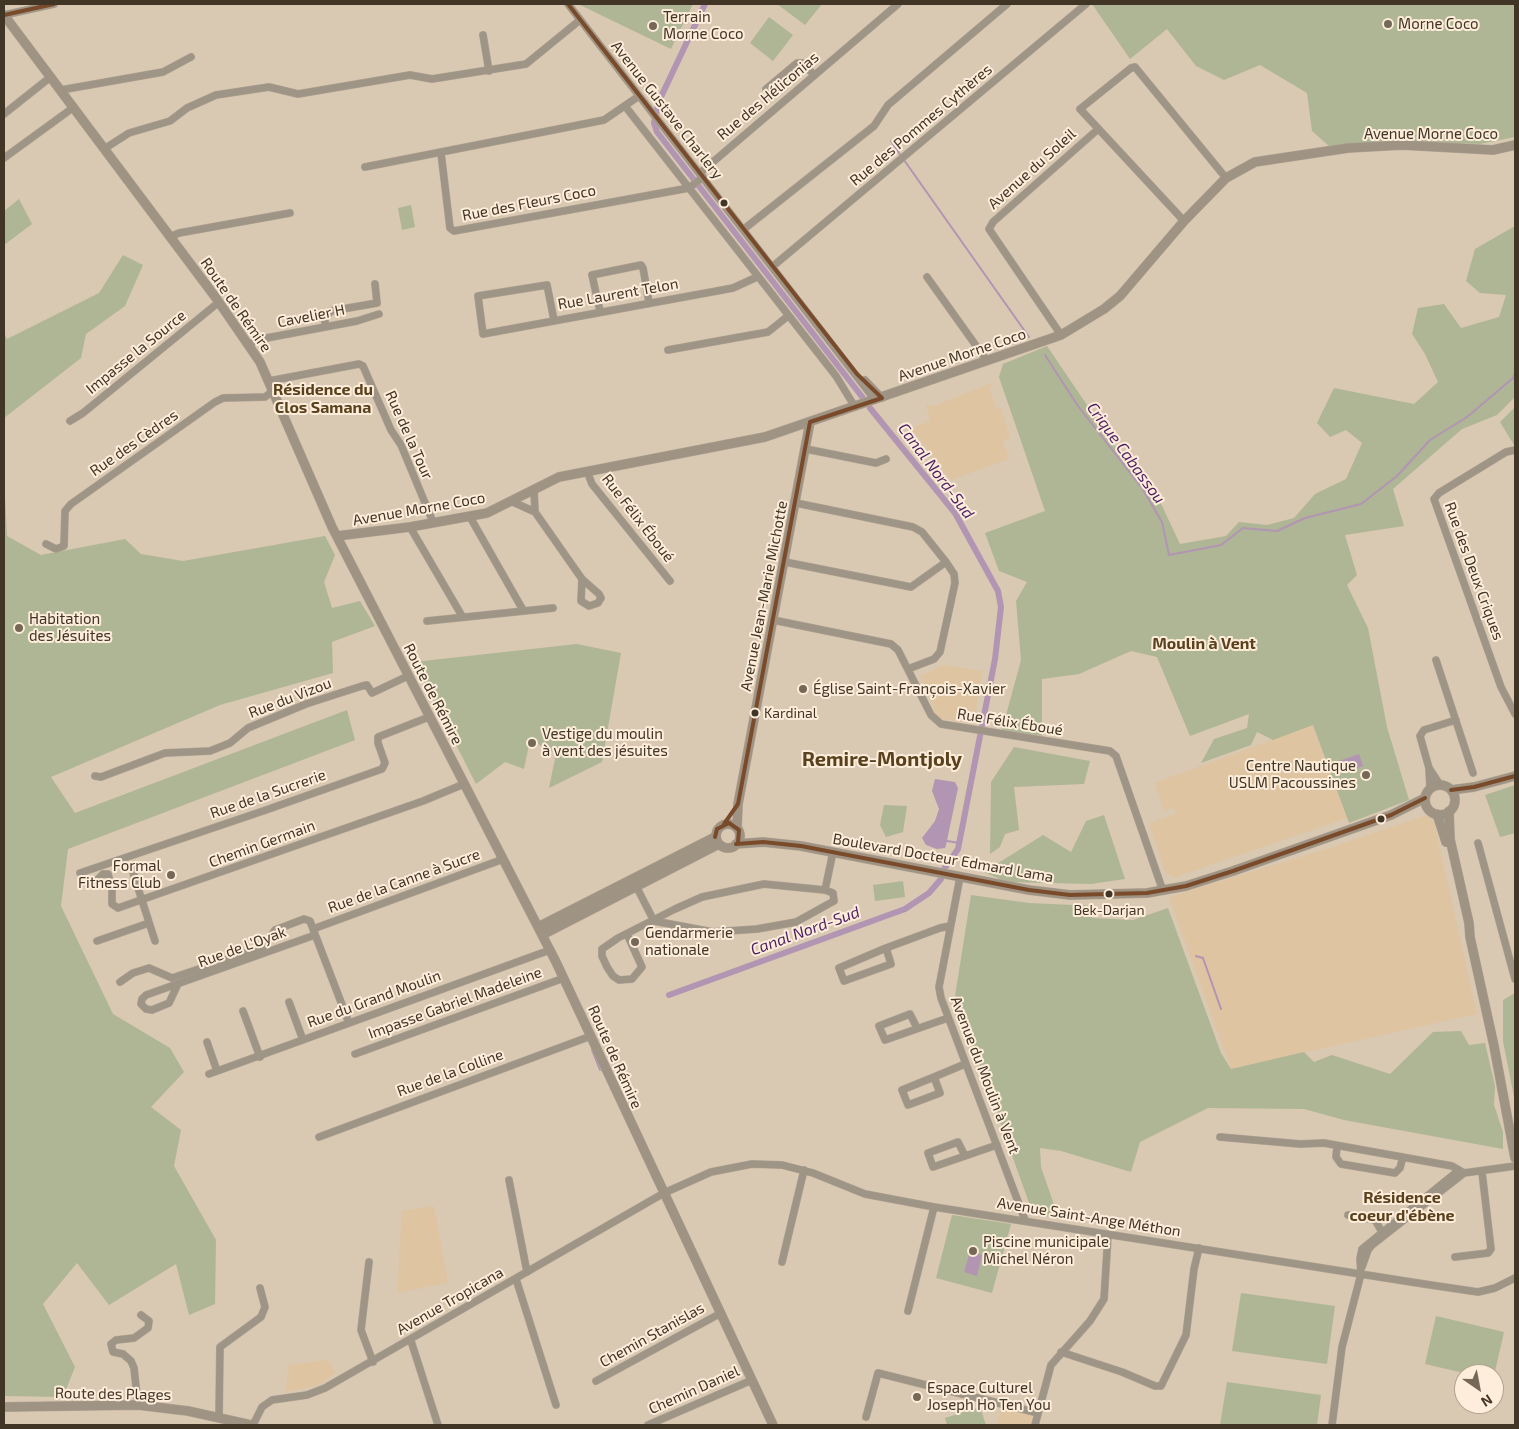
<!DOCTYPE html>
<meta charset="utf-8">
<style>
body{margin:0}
#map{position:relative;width:1519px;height:1429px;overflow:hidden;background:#d9c8b2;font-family:"Exo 2",sans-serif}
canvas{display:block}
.frame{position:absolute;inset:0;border:5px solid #413525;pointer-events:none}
.north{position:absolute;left:1454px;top:1364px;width:50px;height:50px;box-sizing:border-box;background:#fdedda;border:1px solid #b2a392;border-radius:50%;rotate:147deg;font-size:14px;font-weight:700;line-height:20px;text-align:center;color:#413525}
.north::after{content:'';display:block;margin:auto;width:18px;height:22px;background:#766856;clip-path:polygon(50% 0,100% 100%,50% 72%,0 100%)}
</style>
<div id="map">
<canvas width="1519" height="1429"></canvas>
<div class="frame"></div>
<div class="north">N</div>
</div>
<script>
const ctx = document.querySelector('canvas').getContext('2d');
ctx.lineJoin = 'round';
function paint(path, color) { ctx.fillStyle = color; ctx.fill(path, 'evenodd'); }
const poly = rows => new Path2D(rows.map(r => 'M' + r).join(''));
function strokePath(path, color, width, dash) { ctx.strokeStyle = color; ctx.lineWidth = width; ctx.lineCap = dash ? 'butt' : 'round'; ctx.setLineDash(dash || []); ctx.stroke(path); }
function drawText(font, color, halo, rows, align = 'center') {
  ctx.font = font + ' "Exo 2",sans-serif'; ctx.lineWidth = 4; ctx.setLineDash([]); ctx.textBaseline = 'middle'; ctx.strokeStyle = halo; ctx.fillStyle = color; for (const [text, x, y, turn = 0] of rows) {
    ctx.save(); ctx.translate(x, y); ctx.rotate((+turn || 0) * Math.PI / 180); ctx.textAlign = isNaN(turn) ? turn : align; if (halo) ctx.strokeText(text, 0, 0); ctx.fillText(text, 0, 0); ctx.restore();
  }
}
paint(poly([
 [992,383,993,386,989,388,997,409,1001,408,1010,437,1003,440,1009,459,951,480,911,428,930,421,926,404,934,406],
 [943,665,982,671,974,724,938,718,920,676],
 [1313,725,1347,818,1173,878,1165,872,1149,823,1176,814,1173,808,1164,811,1154,783],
 [1426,815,1434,822,1477,1014,1231,1069,1169,897,1329,848],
 [434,1206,448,1283,397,1293,402,1211],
 [327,1360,336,1372,317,1386,285,1392,289,1365],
 [1001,1408,1034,1416,1032,1425,997,1425]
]), '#dfc4a2');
paint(poly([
 [578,4,693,4,671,49],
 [777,4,822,4,805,25],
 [1092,4,1515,4,1515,137,1480,144,1385,141,1329,146,1312,131,1307,93,1260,65,1224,80,1196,66,1167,29,1130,59],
 [769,17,793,35,773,61,750,43],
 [19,199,32,224,4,245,4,211],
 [411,205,415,227,402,230,398,208],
 [1515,226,1515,397,1497,415,1462,429,1393,489,1404,526,1345,535,1357,575,1347,585,1368,628,1387,727,1409,800,1349,823,1313,725,1273,740,1257,732,1251,745,1201,763,1214,739,1247,728,1249,714,1190,736,1157,657,1131,651,1079,674,1042,679,1042,736,1002,730,1021,660,1016,601,1027,582,999,571,985,533,1045,511,999,377,1003,364,1047,346,1129,467,1147,474,1180,544,1226,536,1239,522,1267,525,1294,518,1315,494,1346,479,1362,443,1346,430,1330,437,1317,423,1334,388,1414,404,1438,382,1425,354,1412,334,1418,308,1444,304,1461,328,1499,317,1506,295,1480,293,1466,281,1475,249],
 [123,255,143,265,125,306,86,334,81,358,4,418,4,332,7,339,99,293],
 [1515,407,1515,444,1514,445,1500,422],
 [4,477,7,536,41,555,125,539,141,554,183,561,325,536,335,555,324,582,332,608,360,601,375,626,332,642,333,673,220,705,51,777,75,813,347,710,355,740,68,849,61,906,113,1014,170,1048,184,1072,151,1107,181,1130,174,1166,216,1240,215,1304,189,1315,176,1264,109,1305,77,1263,43,1304,75,1367,63,1397,4,1396],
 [577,644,621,653,602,762,549,788,556,754,530,740,524,769,505,762,476,784,414,662],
 [1014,747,1090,761,1084,784,1014,787,1019,830,1005,834,1000,847,990,854,991,782],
 [1515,785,1515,833,1500,837,1485,795],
 [884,805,907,806,903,832,886,837,880,825],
 [1104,815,1125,879,1091,884,1006,882,984,872,1043,835,1071,852,1086,821],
 [903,881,905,897,875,901,873,885],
 [971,895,1029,903,1095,906,1092,918,1133,920,1168,908,1221,1053,1231,1069,1304,1052,1314,1062,1332,1055,1390,1074,1433,1032,1461,1031,1469,1045,1485,1043,1495,1086,1494,1105,1503,1132,1503,1149,1344,1120,1304,1109,1208,1108,1140,1142,1131,1172,1061,1151,1040,1148,1041,1167,1059,1219,1033,1214,955,996],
 [1515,993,1515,1102,1503,1041,1503,1000],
 [952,1215,1011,1224,992,1293,936,1278],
 [1241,1293,1335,1306,1327,1364,1232,1351],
 [1436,1316,1504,1332,1494,1376,1494,1374,1468,1374,1425,1364],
 [1227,1382,1321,1395,1317,1425,1220,1425],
 [980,1407,986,1425,947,1425,945,1418]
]), '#afb695');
paint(poly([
 [1359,754,1363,766,1343,773,1339,761],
 [935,779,955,782,958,788,946,845,945,848,937,849,926,845,922,838,935,821,939,809,932,791],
 [970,1252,982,1255,977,1276,964,1272]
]), '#b294b3');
strokePath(poly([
 [891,141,901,156],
 [904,160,1029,337],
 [1045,355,1078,406,1142,488,1162,522,1169,555,1221,545,1243,528,1277,531,1305,518,1361,504,1397,476,1430,440,1467,417,1513,378,1515,373],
 [947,841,959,843],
 [1196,956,1203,958,1221,1009],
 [592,1050,600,1070]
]), '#b294b3', 2);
strokePath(poly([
 [705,4,659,101,654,123,657,132,863,398],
 [870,408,955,513,998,591,1001,607,995,659,958,849,944,869],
 [669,995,905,909,929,893,941,879]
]), '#b294b3', 6);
const street = poly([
 [568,4,875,400],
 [4,15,54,4],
 [483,35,489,71],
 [61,90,163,72,191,57],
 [771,97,766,89,797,63,803,63,814,75],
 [625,106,836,376,855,407],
 [4,114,48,79,49,75],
 [104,149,129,133,170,121,187,108,216,95,269,87,298,94,410,75,432,79,526,64,580,20],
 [441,153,450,228,454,231,689,188,703,177],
 [4,158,74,107],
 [365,167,604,120,639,96],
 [700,173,898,4],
 [1184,221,1080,109,1131,68,1135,67,1226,178],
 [744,229,874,126,888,105,1007,4],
 [170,237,179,233,290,213],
 [772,267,1086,4],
 [927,277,987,361],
 [600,311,592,275,641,265,643,268,649,302],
 [554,320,547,285,478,296,483,334,733,288,757,277],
 [325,326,325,318,331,311,377,303,375,284],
 [1061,335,989,229,993,222,1097,130],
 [249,345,256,340,357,321,379,314],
 [668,350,768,332,788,316],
 [865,380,882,398],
 [269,381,359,364,363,366,391,430,401,445,433,522],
 [70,421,83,413,219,302],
 [806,449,876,463,886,459],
 [1515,450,1506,452,1439,493,1434,499,1501,687,1515,714],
 [587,471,592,484,670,581],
 [534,489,535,512],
 [513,502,535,512,582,579,599,594,601,598,598,603,589,606,581,601,582,579],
 [796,503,913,527,922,532,946,562,954,574,955,583,940,652,934,659,908,669],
 [470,517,523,610],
 [410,527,462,616],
 [46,544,56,549,64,546,65,511,71,504,215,402,223,398,265,397,273,391],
 [785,562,911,587,946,562],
 [773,620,891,644,898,650,931,715,941,724,1110,751,1116,756,1163,891],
 [427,621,553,608],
 [1436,660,1473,773],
 [1429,769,1430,788],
 [95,776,101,777,165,753,210,751,230,743,248,728,306,704,362,686,367,685,372,693,408,676],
 [1440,785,1429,768,1420,736,1424,730,1456,720],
 [1478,843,1515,979],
 [131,866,155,941],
 [80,873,266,810,382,769,385,763,378,743,378,737,429,717],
 [960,877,939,987,941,998,1025,1220],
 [96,881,103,874,108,874,112,889,112,904,118,908,423,801,464,784],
 [635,884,654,921],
 [825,890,833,852],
 [313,929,498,861,502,856],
 [627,934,642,967,632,979,619,980,613,976,607,967,602,956,602,949,618,938,675,909,702,897,764,884,825,890,833,893,834,901,796,922,757,929,713,932,654,921],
 [97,941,149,923],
 [886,948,891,964,844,981,839,968,886,948,940,928,950,926],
 [120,982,133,973,149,968,172,978,264,947,275,930,304,919,310,921,313,929,349,1023],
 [177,986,169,1003,152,1010,146,1009,141,1004,142,999,146,995,315,935],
 [289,1002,303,1040],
 [243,1011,260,1057],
 [917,1028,910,1014,879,1026,885,1040,948,1018],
 [207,1042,217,1071],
 [355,1054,564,978],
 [209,1074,550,950],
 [934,1077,940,1093,908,1105,902,1090,934,1077,965,1064],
 [319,1137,591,1036],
 [1220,1137,1300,1144,1324,1143,1452,1166,1464,1173,1515,1166],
 [1337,1146,1336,1157,1341,1164,1395,1173,1400,1168,1403,1157],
 [965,1156,958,1142,928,1153,933,1167,997,1145],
 [509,1180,527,1272],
 [1348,1215,1375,1220,1382,1232],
 [1455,1257,1488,1253,1491,1249,1482,1172],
 [369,1262,361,1330,373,1362],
 [782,1262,804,1170],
 [1362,1267,1368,1250,1372,1245,1464,1173],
 [516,1279,556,1405],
 [908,1311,934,1207],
 [411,1341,438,1425],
 [1061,1352,1122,1372,1155,1386,1161,1386,1186,1335,1194,1269,1199,1248],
 [596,1381,721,1313],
 [138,1405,134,1368,131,1361,123,1354,113,1352,111,1344,116,1340,134,1338,148,1328,149,1321,141,1315],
 [219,1417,220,1347,261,1317,265,1307,260,1288],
 [866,1417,878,1373,1038,1413],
 [253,1425,262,1407,272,1400,307,1395,325,1388,664,1193,711,1172,752,1164,782,1165,813,1173,865,1194,934,1207,1424,1284,1478,1292,1495,1288,1515,1278],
 [648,1425,752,1380],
 [1035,1425,1051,1365,1090,1321,1104,1299,1108,1235],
 [1332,1425,1342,1347,1361,1274,1360,1259,1362,1249,1459,1170]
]);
const secondary = poly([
 [4,15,216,298,260,362,332,527,556,962,773,1425],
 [337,536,410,527,487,513,559,477,765,437,1061,335,1104,309,1120,296,1184,221,1226,178,1255,162,1348,148,1402,145,1493,150,1515,145],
 '1425 800a15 15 0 1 1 30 0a15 15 0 1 1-30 0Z',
 [1451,790,1474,787,1515,776],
 [1449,811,1450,839,1469,923,1470,937,1494,1046,1515,1158],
 [1437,814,1446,842],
 '716 836a12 12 0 1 1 24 0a12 12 0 1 1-24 0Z',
 [737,827,738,804,810,422],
 [736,844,763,842,801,846,1029,890,1070,895,1147,893,1186,886,1233,871,1391,815,1425,798],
 [538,927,715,837],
 [542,935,719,844],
 [4,1407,138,1405,188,1411,251,1425]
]);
strokePath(street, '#b4a796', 8);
strokePath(secondary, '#b4a796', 10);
strokePath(street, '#9f9587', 7);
strokePath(secondary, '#9f9383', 9);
strokePath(poly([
 [568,4,857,374,882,398,810,422],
 [4,15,54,4],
 [1451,790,1474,787,1515,776],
 [724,824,738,804,810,422],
 [715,837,717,829,729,823,739,830,738,842],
 [736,844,763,842,801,846,1029,890,1070,895,1147,893,1186,886,1233,871,1391,815,1425,798]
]), '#7a4b2a', 4);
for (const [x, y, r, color] of [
 [1388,24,5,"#766856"],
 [653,26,5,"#766856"],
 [724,203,4.5,"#413525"],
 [19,628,5,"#766856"],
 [803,689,5,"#766856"],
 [755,713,4.5,"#413525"],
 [532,743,5,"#766856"],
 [1366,775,5,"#766856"],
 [1381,819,4.5,"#413525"],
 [171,875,5,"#766856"],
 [1109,894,4.5,"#413525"],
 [635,942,5,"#766856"],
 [973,1251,5,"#766856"],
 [917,1397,5,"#766856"]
]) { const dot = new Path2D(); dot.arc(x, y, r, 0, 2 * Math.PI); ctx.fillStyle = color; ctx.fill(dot); strokePath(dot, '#fdedda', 2); }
drawText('14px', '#413525', '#fdedda', [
 ["Kardinal",764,713],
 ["Bek-Darjan",1109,910,"center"]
], 'left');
drawText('15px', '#413525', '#fdedda', [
 ["Terrain",663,17],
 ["Morne Coco",663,34],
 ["Morne Coco",1398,24],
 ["Habitation",29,619],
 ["des Jésuites",29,636],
 ["Église Saint-François-Xavier",813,689],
 ["Vestige du moulin",542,734],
 ["à vent des jésuites",542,751],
 ["Centre Nautique",1356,766,"right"],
 ["USLM Pacoussines",1356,783,"right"],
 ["Formal",161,866,"right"],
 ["Fitness Club",161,883,"right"],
 ["Gendarmerie",645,933],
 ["nationale",645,950],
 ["Piscine municipale",983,1242],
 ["Michel Néron",983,1259],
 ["Espace Culturel",927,1388],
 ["Joseph Ho Ten You",927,1405]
], 'left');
drawText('15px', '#413525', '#fdedda', [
 ["Rue des Héliconias",768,96,-40],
 ["Avenue Gustave Charlery",667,110,52],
 ["Rue des Pommes Cythères",921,125,-40],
 ["Avenue Morne Coco",1431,134],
 ["Avenue du Soleil",1032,169,-42],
 ["Rue des Fleurs Coco",529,203,-11],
 ["Rue Laurent Telon",618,294,-10],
 ["Route de Rémire",236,305,55],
 ["Cavelier H",311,316,-11],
 ["Impasse la Source",136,352,-39],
 ["Avenue Morne Coco",962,355,-19],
 ["Rue de la Tour",409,435,66],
 ["Rue des Cèdres",134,443,-35],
 ["Avenue Morne Coco",419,509,-10],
 ["Rue Félix Éboué",638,518,52],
 ["Rue des Deux Criques",1474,571,70],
 ["Avenue Jean-Marie Michotte",764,596,-79],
 ["Route de Rémire",433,694,63],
 ["Rue du Vizou",290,698,-21],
 ["Rue Félix Éboué",1010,722,9],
 ["Rue de la Sucrerie",268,794,-19],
 ["Chemin Germain",262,844,-20],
 ["Boulevard Docteur Edmard Lama",943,858,10],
 ["Rue de la Canne à Sucre",404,881,-20],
 ["Rue de L'Oyak",242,947,-20],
 ["Rue du Grand Moulin",374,999,-20],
 ["Impasse Gabriel Madeleine",455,1003,-20],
 ["Route de Rémire",615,1057,66],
 ["Rue de la Colline",450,1073,-20],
 ["Avenue du Moulin à Vent",985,1075,69],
 ["Avenue Saint-Ange Méthon",1089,1217,9],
 ["Avenue Tropicana",450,1301,-30],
 ["Chemin Stanislas",652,1335,-29],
 ["Chemin Daniel",694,1390,-24],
 ["Route des Plages",113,1394,1]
]);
drawText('bold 16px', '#5a411e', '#fdedda', [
 ["Résidence du",323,390],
 ["Clos Samana",323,408],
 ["Moulin à Vent",1204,644],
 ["Résidence",1402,1198],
 ["coeur d'ébène",1402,1216]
]);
drawText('italic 16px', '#4d1f62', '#fdedda', [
 ["Crique Cabassou",1126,453,54],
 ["Canal Nord-Sud",936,471,53],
 ["Canal Nord-Sud",805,931,-20]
]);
drawText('bold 20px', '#5a411e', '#fdedda', [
 ["Remire-Montjoly",882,759]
]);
</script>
